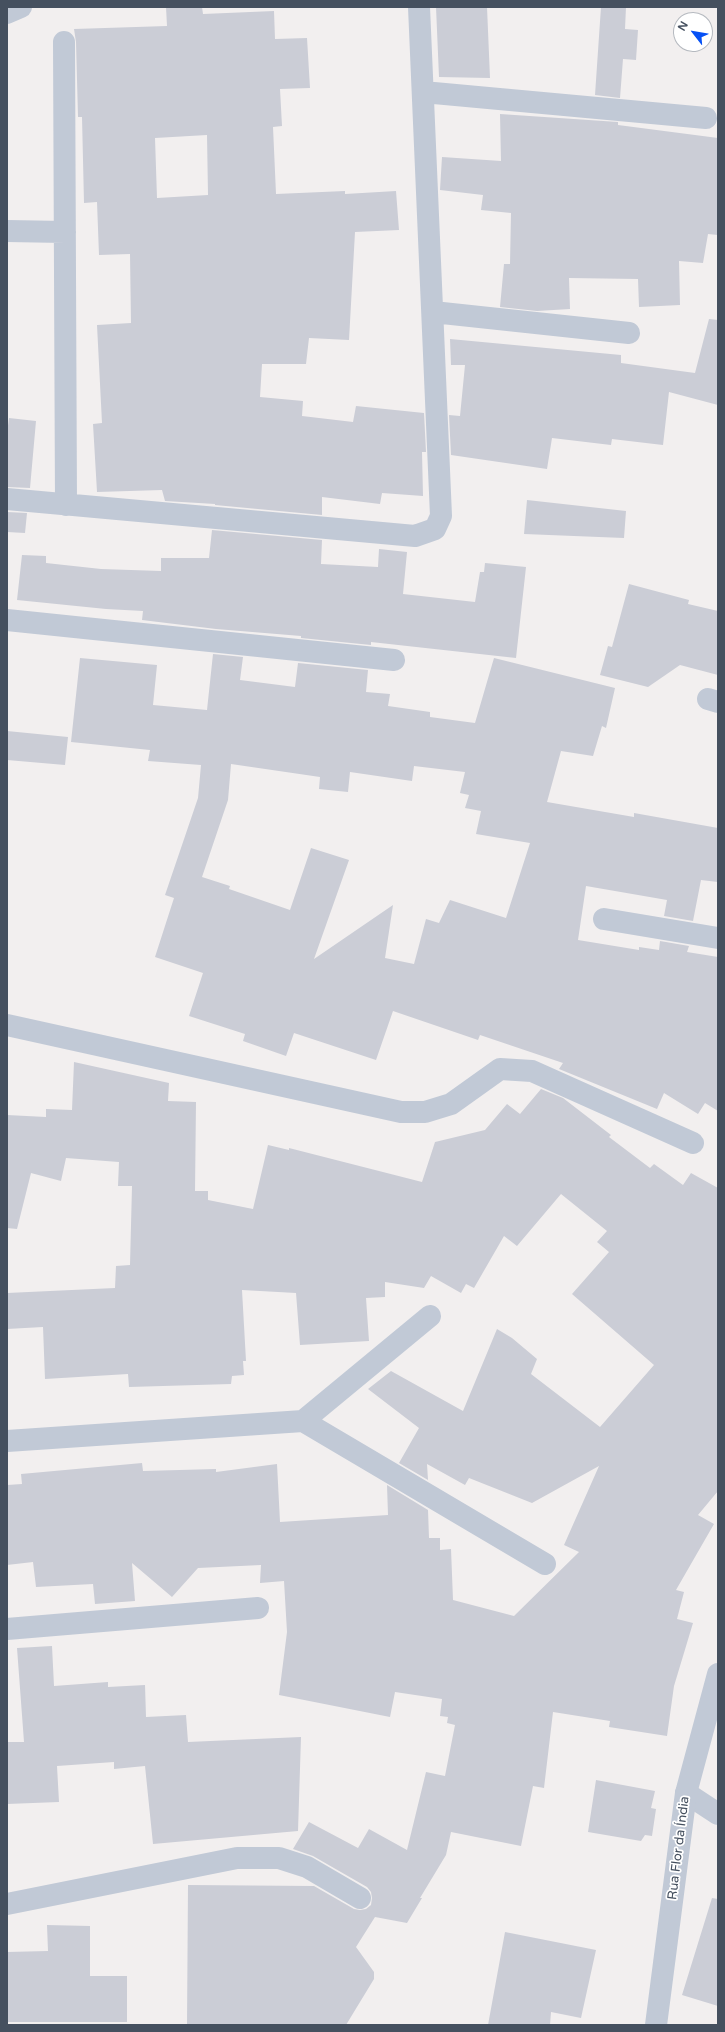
<!DOCTYPE html>
<meta charset="utf-8">
<style>
body{margin:0}
#map{position:relative;width:725px;height:2032px;overflow:hidden;background:#f2efef;font-family:"Varela Round",sans-serif}
canvas{display:block}
.frame{position:absolute;inset:0;border:8px solid #45505f;pointer-events:none}
.north{position:absolute;left:673px;top:12px;width:40px;height:40px;box-sizing:border-box;background:#fff;border:1px solid #b5b9bf;border-radius:50%;rotate:301deg;font-size:11px;font-weight:700;line-height:16px;text-align:center;color:#45505f}
.north::after{content:'';display:block;margin:auto;width:14px;height:18px;background:#0651f5;clip-path:polygon(50% 0,100% 100%,50% 72%,0 100%)}
</style>
<div id="map">
<canvas width="725" height="2032"></canvas>
<div class="frame"></div>
<div class="north">N</div>
</div>
<script>
const ctx = document.querySelector('canvas').getContext('2d');
ctx.lineJoin = 'round';
function paint(path, color) { ctx.fillStyle = color; ctx.fill(path, 'evenodd'); }
const poly = rows => new Path2D(rows.map(r => 'M' + r).join(''));
function strokePath(path, color, width, dash) { ctx.strokeStyle = color; ctx.lineWidth = width; ctx.lineCap = dash ? 'butt' : 'round'; ctx.setLineDash(dash || []); ctx.stroke(path); }
function drawText(font, color, halo, rows, align = 'center') {
  ctx.font = font + ' "Varela Round",sans-serif'; ctx.lineWidth = 3.5; ctx.setLineDash([]); ctx.textBaseline = 'middle'; ctx.strokeStyle = halo; ctx.fillStyle = color; for (const [text, x, y, turn = 0] of rows) {
    ctx.save(); ctx.translate(x, y); ctx.rotate((+turn || 0) * Math.PI / 180); ctx.textAlign = isNaN(turn) ? turn : align; if (halo) ctx.strokeText(text, 0, 0); ctx.fillText(text, 0, 0); ctx.restore();
  }
}
paint(poly([
 [166,7,202,7,203,14,274,11,275,39,307,38,310,88,280,89,282,126,273,127,276,194,345,191,345,194,396,191,399,230,355,232,349,340,309,338,306,364,262,364,260,397,303,401,302,416,353,422,356,406,424,413,426,452,422,452,423,496,382,493,380,504,322,497,322,515,215,505,215,504,165,501,162,490,97,492,93,424,102,423,97,325,131,323,130,254,99,255,97,202,84,203,82,117,78,117,76,42,74,29,167,26],
 [207,135,208,195,157,198,155,138],
 [436,7,487,7,490,78,439,77],
 [601,7,626,7,625,29,638,30,636,60,623,59,620,98,595,95],
 [500,114,618,122,618,125,718,138,718,235,708,234,703,263,679,261,680,305,639,307,638,279,569,278,570,309,537,311,500,307,504,264,510,264,511,213,481,210,483,195,440,190,442,157,501,161],
 [709,319,718,320,718,405,669,392,663,445,612,439,611,445,552,438,547,469,451,455,449,415,460,416,465,365,451,365,450,339,621,355,621,363,695,373],
 [9,418,36,421,30,488,7,487,7,433],
 [527,500,626,511,624,538,524,534],
 [7,512,27,513,25,533,7,532],
 [212,530,322,540,321,564,378,567,379,549,407,552,403,594,475,602,480,572,484,572,485,563,526,567,516,658,371,642,371,645,301,638,301,636,216,629,142,620,143,611,106,609,17,600,22,555,46,556,46,563,101,569,161,571,161,558,209,558],
 [629,584,689,600,688,604,718,611,718,675,680,665,648,687,600,675,608,646,612,647],
 [213,654,243,657,240,680,295,687,298,663,368,670,366,692,390,694,388,706,430,712,430,717,475,723,494,658,615,688,606,728,602,726,593,756,561,751,547,802,634,817,634,813,718,828,718,882,701,880,693,921,664,916,667,900,586,886,578,940,639,950,639,947,659,950,660,941,689,946,687,952,718,957,718,1111,705,1103,698,1114,664,1093,657,1109,559,1069,563,1063,480,1035,478,1040,393,1011,376,1060,294,1033,286,1056,243,1041,245,1034,189,1016,203,973,155,957,174,898,165,895,198,798,201,765,148,761,150,750,71,742,80,658,157,665,153,705,207,710],
 [231,764,320,777,319,789,348,792,350,772,412,781,414,766,465,772,460,793,469,795,465,808,481,811,476,834,530,843,506,918,450,900,439,923,426,919,414,964,385,958,393,905,314,959,349,860,311,848,290,910,229,889,230,886,202,877,228,800],
 [7,731,68,737,65,765,7,760],
 [74,1062,169,1083,168,1101,196,1102,195,1191,208,1191,208,1200,253,1209,268,1145,289,1150,289,1148,422,1182,435,1142,485,1130,507,1104,520,1114,541,1089,563,1098,611,1135,609,1137,650,1168,654,1164,683,1185,691,1173,718,1188,718,1491,698,1515,714,1524,676,1590,684,1592,677,1619,693,1623,674,1686,667,1736,609,1727,610,1721,553,1712,544,1788,533,1786,521,1846,451,1832,446,1855,420,1898,422,1898,407,1923,375,1917,356,1947,374,1972,374,1979,346,2025,187,2025,188,1885,314,1886,354,1909,360,1910,366,1909,371,1905,372,1898,371,1892,367,1887,313,1856,293,1849,309,1822,358,1848,369,1829,407,1850,426,1772,445,1776,455,1725,447,1723,448,1717,440,1716,442,1699,395,1692,390,1717,279,1695,287,1632,284,1581,260,1583,261,1565,198,1568,172,1597,132,1563,135,1601,95,1604,93,1584,36,1587,33,1562,7,1565,7,1485,22,1484,21,1474,142,1463,143,1471,216,1469,216,1472,277,1464,280,1522,388,1515,387,1485,428,1510,429,1538,440,1538,440,1550,451,1549,453,1600,514,1616,579,1552,564,1545,599,1466,532,1503,469,1478,465,1485,427,1464,428,1480,399,1463,419,1428,368,1389,391,1371,463,1411,497,1329,512,1338,537,1359,531,1374,600,1427,654,1365,572,1294,609,1252,597,1242,607,1231,561,1194,517,1246,504,1236,474,1288,466,1284,461,1293,431,1276,424,1288,385,1282,385,1297,366,1298,369,1341,300,1345,296,1293,242,1290,246,1361,243,1361,244,1375,232,1376,231,1384,129,1387,128,1374,45,1379,43,1327,7,1329,7,1293,115,1288,116,1266,130,1265,132,1186,118,1186,119,1162,66,1158,61,1181,31,1173,17,1229,7,1228,7,1115,46,1117,46,1109,72,1110],
 [52,1646,54,1686,108,1682,108,1687,145,1685,146,1717,186,1715,188,1742,301,1737,298,1831,153,1844,145,1766,114,1769,114,1762,57,1766,59,1802,7,1804,7,1742,24,1742,17,1648],
 [596,1780,655,1791,651,1808,656,1809,652,1836,645,1835,641,1841,588,1832],
 [712,1898,718,1899,718,2006,682,1995],
 [47,1925,90,1926,90,1976,127,1976,127,2022,7,2022,7,1952,48,1951],
 [505,1932,596,1950,581,2018,551,2012,550,2025,488,2025]
]), '#cbcdd6');
strokePath(poly([
 [7,13,21,7],
 [64,42,66,505],
 [423,92,706,118],
 [7,231,65,232],
 [433,312,629,333],
 [7,499,415,536,435,529,441,516,419,7],
 [7,620,394,660],
 [708,699,718,702],
 [604,919,718,938],
 [7,1025,401,1112,425,1112,451,1104,500,1069,532,1071,693,1143],
 [303,1421,430,1316],
 [7,1441,303,1421,545,1564],
 [7,1629,258,1608],
 [686,1793,718,1814],
 [7,1904,237,1858,279,1858,307,1867,360,1898]
]), '#c1c9d6', 22);
strokePath(poly([
 [656,2025,686,1793,718,1674]
]), '#c1c9d6', 22);
drawText('13px', '#45505f', '#fff', [
 ["Rua Flor da Índia",679,1848,-83]
]);
</script>
